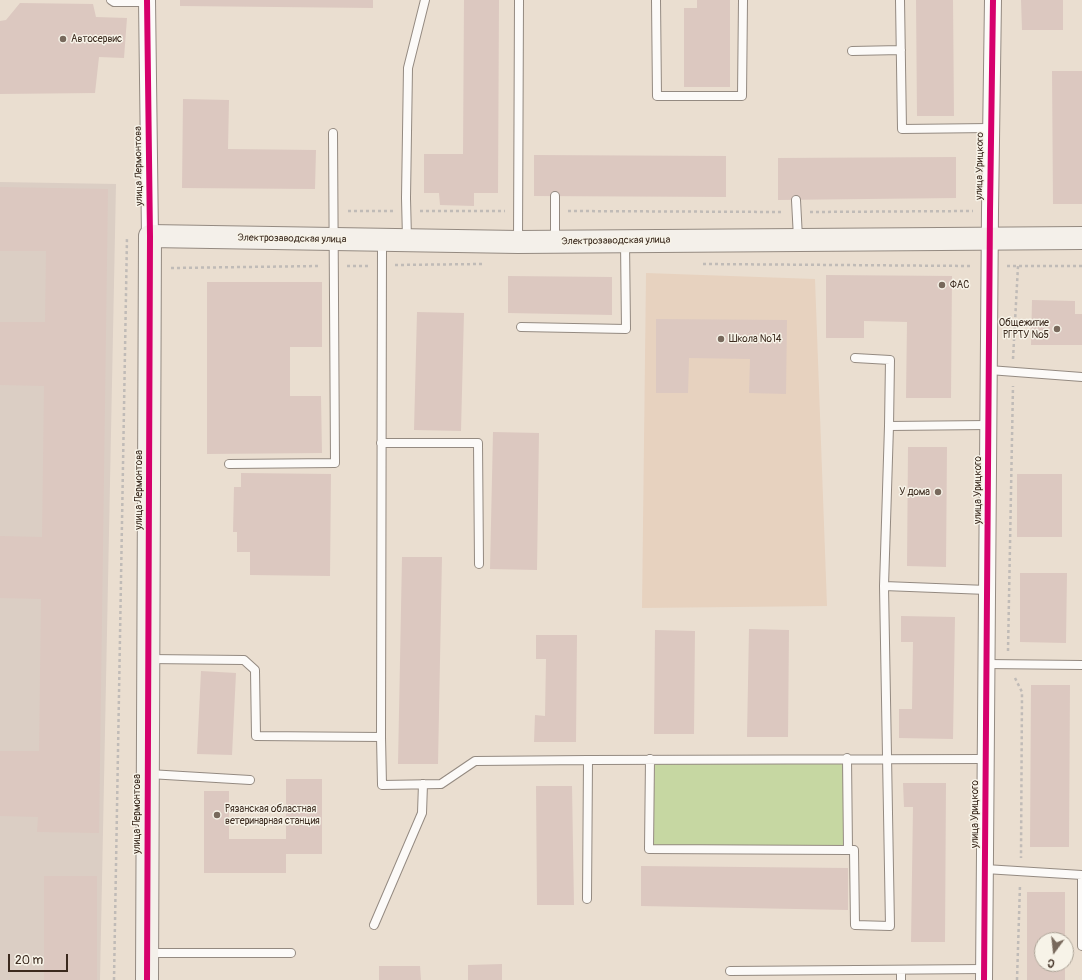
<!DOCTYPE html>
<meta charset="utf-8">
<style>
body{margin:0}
#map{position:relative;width:1082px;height:980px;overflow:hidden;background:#eaded0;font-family:Pangolin,sans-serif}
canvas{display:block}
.north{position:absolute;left:1034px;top:932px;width:40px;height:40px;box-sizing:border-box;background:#f7f3e8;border:1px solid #aca397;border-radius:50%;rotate:195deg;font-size:11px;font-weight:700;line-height:16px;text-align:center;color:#3b2a1e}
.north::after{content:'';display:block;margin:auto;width:14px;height:18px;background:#78695c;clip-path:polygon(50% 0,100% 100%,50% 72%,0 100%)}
.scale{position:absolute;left:8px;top:954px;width:60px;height:18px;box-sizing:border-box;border:2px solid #3b2a1e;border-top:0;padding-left:5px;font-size:12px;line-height:14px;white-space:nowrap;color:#3b2a1e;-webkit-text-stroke:3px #f7f3e8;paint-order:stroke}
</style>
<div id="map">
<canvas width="1082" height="980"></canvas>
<div class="north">С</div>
<div class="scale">20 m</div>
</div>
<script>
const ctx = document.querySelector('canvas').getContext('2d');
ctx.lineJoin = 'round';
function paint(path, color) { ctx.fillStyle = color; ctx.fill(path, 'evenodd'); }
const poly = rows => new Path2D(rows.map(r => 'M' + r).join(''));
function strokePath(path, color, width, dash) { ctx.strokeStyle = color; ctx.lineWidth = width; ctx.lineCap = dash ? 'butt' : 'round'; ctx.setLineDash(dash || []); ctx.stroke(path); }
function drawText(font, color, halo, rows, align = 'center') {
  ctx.font = font + ' Pangolin,sans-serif'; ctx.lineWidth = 3; ctx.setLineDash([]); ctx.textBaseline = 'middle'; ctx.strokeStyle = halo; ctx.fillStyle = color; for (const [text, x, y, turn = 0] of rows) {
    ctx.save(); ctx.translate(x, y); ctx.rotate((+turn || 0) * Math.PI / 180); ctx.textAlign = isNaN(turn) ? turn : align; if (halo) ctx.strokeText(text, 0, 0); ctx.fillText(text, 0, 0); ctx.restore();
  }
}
paint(poly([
 [646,273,815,279,827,606,642,608]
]), '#e7d2bf');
paint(poly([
 [0,182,116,184,100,980,0,980]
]), '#dbcec4');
paint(poly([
 [843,762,845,845,652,845,655,763]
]), '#c6d7a2');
paint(poly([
 [180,0,373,0,373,8,180,6],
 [464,0,499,0,498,193,474,193,474,206,440,205,439,193,424,193,424,154,463,154],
 [697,0,730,0,730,87,684,87,684,8,697,8],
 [916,0,953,0,954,116,917,116],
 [1021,0,1063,0,1063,30,1022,30],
 [20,3,93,4,96,17,127,18,124,58,99,57,95,93,0,94,0,21,6,20],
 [1052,71,1082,71,1082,204,1053,204],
 [183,99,229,100,228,149,316,150,315,189,182,188],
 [534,155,726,156,726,197,534,196],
 [956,157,956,198,778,200,778,158],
 [0,187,108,189,99,833,37,832,38,817,0,816,0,751,39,751,41,599,0,598,0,536,42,537,44,386,0,385,0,322,45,322,46,251,0,251],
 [826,275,952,276,951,398,906,398,907,322,864,321,864,338,826,338],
 [508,276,612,277,612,315,508,313],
 [207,282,322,282,322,347,290,347,290,396,321,396,322,453,207,454],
 [1032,300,1075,301,1075,314,1082,314,1082,345,1031,345],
 [417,312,464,313,461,431,414,430],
 [656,319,787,320,786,394,749,393,750,359,689,358,688,393,656,393],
 [493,432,539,433,537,570,490,569],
 [908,447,947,447,946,567,907,566],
 [241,473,331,474,330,576,250,575,250,552,237,552,237,532,233,532,234,487,241,487],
 [1017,474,1062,474,1062,537,1017,537],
 [402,557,442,557,438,764,398,764],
 [1020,573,1067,573,1066,643,1020,642],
 [901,616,955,617,953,739,899,738,899,709,912,709,913,642,901,642],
 [749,629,789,630,788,737,747,737],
 [655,630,695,631,694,734,654,734],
 [536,635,577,635,576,742,534,742,535,715,545,716,546,659,536,659],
 [201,671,236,673,232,755,197,754],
 [1031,685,1070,685,1069,847,1030,847],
 [286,779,322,779,322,854,286,854,286,873,204,873,204,791,229,791,229,839,286,839],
 [903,783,946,783,945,942,911,942,913,807,904,807],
 [536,786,572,786,574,905,537,905],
 [641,866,848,868,848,910,641,906],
 [44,876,97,876,97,980,44,980],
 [1027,892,1065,892,1065,940,1042,940,1042,964,1065,964,1065,980,1027,980],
 [502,964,502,980,468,980,468,965],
 [379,966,420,966,421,980,379,980]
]), '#dcc8c0');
const lane = poly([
 [111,0,114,2,147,2],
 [656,0,657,96,742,96,743,0],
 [900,0,902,129,990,128],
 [852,51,901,50],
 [796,200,798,238],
 [407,239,406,198,408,68,425,0],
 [518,241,519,0],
 [555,241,555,196],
 [521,327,626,329,625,242],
 [855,358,890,360,889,426],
 [989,370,1082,377],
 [381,443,478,443,479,564],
 [229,464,335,463,333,133],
 [987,590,884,586,889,426,988,425],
 [148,659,244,660,255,670,256,736,381,737,382,785,441,784,475,761,588,760],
 [986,664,1082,665],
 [381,737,382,241],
 [650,759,649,849,848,850,847,758],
 [149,774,250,780],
 [848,850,854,850,855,925,890,926,884,586],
 [985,869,1082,875,1082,946],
 [587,899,588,760,986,759],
 [374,925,422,813,423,784],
 [148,953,291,953],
 [901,970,901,980],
 [730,971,984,969]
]);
const street = poly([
 [147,0,150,236],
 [984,980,990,211,993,0]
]);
const secondary = poly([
 [147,980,150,236,518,242,1082,238]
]);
strokePath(lane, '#948a81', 10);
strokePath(street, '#948a81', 18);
strokePath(secondary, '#948a81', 24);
strokePath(poly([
 [348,211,393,211],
 [420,211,505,211],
 [568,211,783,212],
 [810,212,973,211],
 [703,264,972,266],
 [395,265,482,264],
 [347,266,368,266],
 [1007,266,1082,266],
 [171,268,320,266],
 [1013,359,1018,266],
 [1008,651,1013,386],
 [1015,678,1022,692,1021,858],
 [114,980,127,237],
 [1017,980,1020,885]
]), '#c0bbb7', 2.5, [3, 3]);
strokePath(lane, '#fcfaf8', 8);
strokePath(street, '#fcfaf8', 16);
strokePath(secondary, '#f4f0ea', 22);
strokePath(poly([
 [147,980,150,236,147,0],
 [984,980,990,211,993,0]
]), '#d6006c', 6);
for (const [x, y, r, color] of [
 [63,39,4,"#78695c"],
 [942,285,4,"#78695c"],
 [1057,329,4,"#78695c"],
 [721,339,4,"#78695c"],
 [938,492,4,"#78695c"],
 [217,815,4,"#78695c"]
]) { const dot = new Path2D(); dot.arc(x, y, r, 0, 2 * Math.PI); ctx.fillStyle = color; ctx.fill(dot); strokePath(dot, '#f7f3e8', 1.5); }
drawText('10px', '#3b2a1e', '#f7f3e8', [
 ["Автосервис",71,39],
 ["ФАС",950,285],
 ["Общежитие",1049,323,"right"],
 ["РГРТУ №5",1049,335,"right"],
 ["Школа №14",729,339],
 ["У дома",930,492,"right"],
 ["Рязанская областная",225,809],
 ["ветеринарная станция",225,821]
], 'left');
drawText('10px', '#3b2a1e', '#f7f3e8', [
 ["улица Лермонтова",139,166,-91],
 ["улица Урицкого",980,166,-89],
 ["Электрозаводская улица",292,239,1],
 ["Электрозаводская улица",616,241,-1],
 ["улица Лермонтова",139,490,-90],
 ["улица Урицкого",978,490,-90],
 ["улица Лермонтова",137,814,-90],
 ["улица Урицкого",975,814,-90]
]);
</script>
